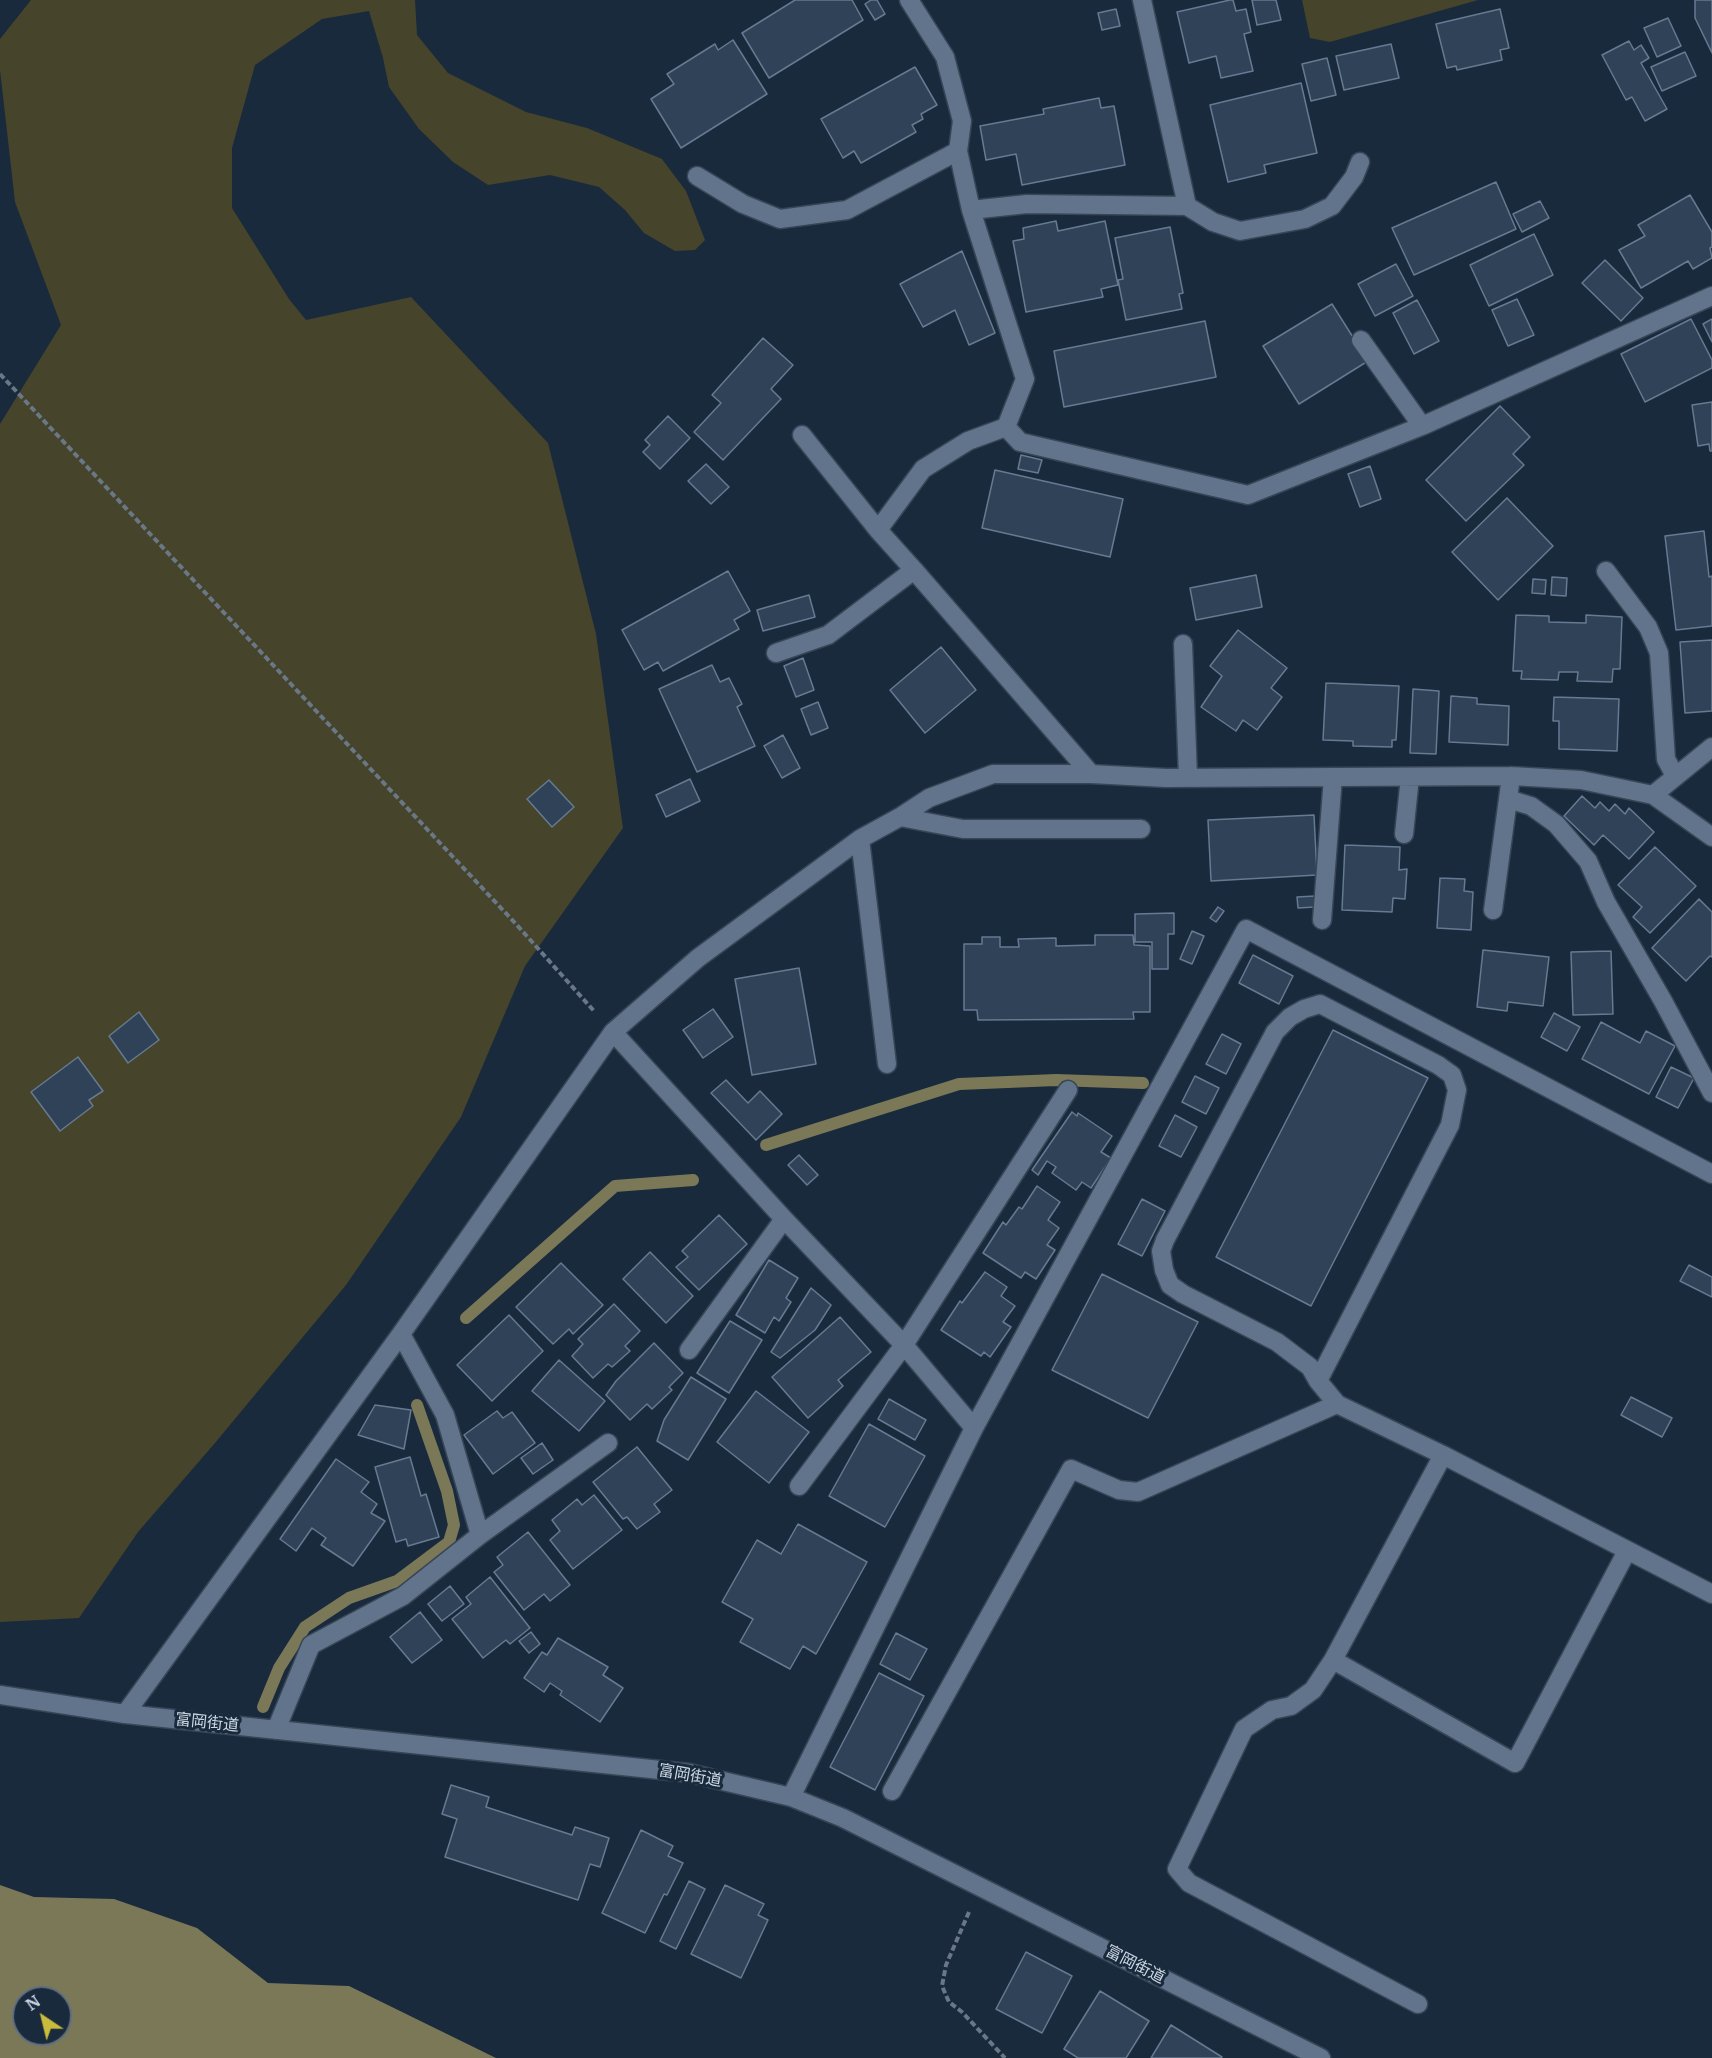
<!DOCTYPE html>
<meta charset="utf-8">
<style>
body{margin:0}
#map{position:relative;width:1712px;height:2058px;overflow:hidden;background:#192a3d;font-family:Merriweather,serif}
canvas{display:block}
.north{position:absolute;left:12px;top:1986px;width:60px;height:60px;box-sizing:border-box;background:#192a3d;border:2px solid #606f7f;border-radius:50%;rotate:325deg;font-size:16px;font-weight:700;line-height:24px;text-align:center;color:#cbd6e3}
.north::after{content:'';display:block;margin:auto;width:21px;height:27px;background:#c9bb3b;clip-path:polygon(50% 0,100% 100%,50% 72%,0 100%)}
</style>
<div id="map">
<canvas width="1712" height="2058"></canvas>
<div class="north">N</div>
</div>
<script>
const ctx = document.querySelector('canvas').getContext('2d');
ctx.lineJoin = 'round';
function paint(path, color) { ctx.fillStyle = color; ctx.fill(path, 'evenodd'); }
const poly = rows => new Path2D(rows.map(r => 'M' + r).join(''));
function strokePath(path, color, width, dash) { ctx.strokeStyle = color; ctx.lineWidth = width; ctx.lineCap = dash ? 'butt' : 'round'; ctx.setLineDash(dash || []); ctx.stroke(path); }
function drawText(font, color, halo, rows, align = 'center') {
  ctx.font = font + ' Merriweather,"Noto Sans JP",serif'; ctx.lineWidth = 6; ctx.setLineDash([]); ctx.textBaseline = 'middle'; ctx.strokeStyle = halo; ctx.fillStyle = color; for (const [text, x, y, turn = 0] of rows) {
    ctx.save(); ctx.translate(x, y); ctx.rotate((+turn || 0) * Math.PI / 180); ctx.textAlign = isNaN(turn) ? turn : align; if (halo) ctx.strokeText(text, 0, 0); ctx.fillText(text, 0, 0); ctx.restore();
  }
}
paint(poly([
 [31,0,415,0,417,35,448,73,526,112,587,128,662,159,686,191,705,240,695,250,675,251,644,233,625,210,599,187,550,175,488,185,453,162,419,129,389,87,383,58,369,11,322,19,255,65,232,148,232,208,289,299,306,320,411,297,548,443,596,634,623,828,525,966,461,1117,346,1285,215,1443,138,1532,79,1618,0,1622,0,424,61,325,15,202,0,70,0,39],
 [1302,0,1478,0,1330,42,1310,38]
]), '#46442a');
paint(poly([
 [0,1885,34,1897,114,1899,197,1928,268,1983,349,1986,496,2058,0,2058],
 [24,1998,60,1998,60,2034,24,2034]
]), '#7b7858');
strokePath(poly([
 [766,1145,959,1084,1056,1080,1143,1083],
 [466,1318,615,1186,693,1180],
 [263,1707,279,1668,305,1627,349,1598,397,1581,449,1542,454,1525,447,1491,417,1405]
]), '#7b7858', 12);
const building = poly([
 [795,0,852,0,863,20,769,78,742,33,795,0],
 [871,0,877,0,885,14,875,20,865,4,871,0],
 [1230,0,1233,0,1236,11,1246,9,1251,32,1244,34,1253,71,1221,78,1216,56,1189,63,1177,12,1230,0],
 [1252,0,1276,0,1281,20,1257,25,1252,0],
 [1695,0,1712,0,1712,53,1695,18,1695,0],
 [1116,9,1120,26,1102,30,1098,13,1116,9],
 [1500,9,1509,48,1500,50,1502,60,1457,70,1456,66,1447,68,1436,24,1500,9],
 [1668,18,1681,46,1657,57,1644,28,1668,18],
 [733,40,767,94,681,148,651,99,674,84,667,74,715,44,718,50,733,40],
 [1629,41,1634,50,1641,45,1649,58,1641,63,1667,109,1645,121,1632,97,1626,100,1602,55,1629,41],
 [1391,44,1399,78,1344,90,1336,56,1391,44],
 [1685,52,1696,76,1662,91,1651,67,1685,52],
 [1327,58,1336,95,1311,101,1302,64,1327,58],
 [915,67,937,105,921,114,923,119,912,125,916,132,861,163,854,151,843,158,821,119,915,67],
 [1301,83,1317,153,1264,165,1266,173,1228,182,1210,105,1301,83],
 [1099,98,1101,108,1114,106,1125,165,1022,185,1016,154,986,160,980,126,1044,114,1043,109,1099,98],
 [1496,182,1516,229,1414,275,1392,228,1496,182],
 [1690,195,1712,232,1712,247,1710,248,1712,258,1693,269,1688,261,1641,288,1619,250,1645,236,1638,225,1690,195],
 [1540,201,1549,218,1522,232,1513,214,1540,201],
 [1056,221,1058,231,1105,221,1118,285,1101,289,1103,297,1026,312,1013,241,1024,239,1023,228,1056,221],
 [1170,227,1183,293,1179,294,1182,309,1126,320,1118,280,1123,279,1115,238,1170,227],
 [1534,234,1553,275,1489,306,1470,265,1534,234],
 [962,251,995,333,969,345,955,310,923,327,900,284,962,251],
 [1605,260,1643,298,1621,321,1582,283,1605,260],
 [1396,264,1413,296,1375,316,1358,284,1396,264],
 [1517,299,1534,335,1508,346,1492,310,1517,299],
 [1417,300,1439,341,1414,354,1393,313,1417,300],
 [1332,304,1368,361,1299,404,1263,346,1332,304],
 [1691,319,1712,360,1712,368,1645,402,1621,354,1691,319],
 [1712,319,1712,342,1703,324,1712,319],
 [1205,321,1216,377,1064,407,1054,351,1205,321],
 [763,338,793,365,771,389,781,399,723,460,694,432,721,403,712,395,763,338],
 [1712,402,1712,451,1710,451,1709,444,1698,446,1692,405,1712,402],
 [1500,406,1530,437,1513,454,1524,465,1466,521,1426,480,1500,406],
 [668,416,690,438,660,469,643,452,650,445,645,440,668,416],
 [1021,455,1042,460,1038,473,1018,469,1021,455],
 [706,464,729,487,711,504,688,481,706,464],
 [1370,466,1381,499,1360,507,1348,474,1370,466],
 [995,470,1123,499,1110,557,982,528,995,470],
 [1507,498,1553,546,1498,600,1452,552,1507,498],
 [1704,531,1709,577,1712,576,1712,626,1676,630,1665,536,1704,531],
 [728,571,750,611,734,620,739,629,663,671,658,662,644,670,622,630,728,571],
 [1256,575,1262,607,1196,620,1190,588,1256,575],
 [1552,577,1567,578,1566,596,1551,595,1552,577],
 [1533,579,1546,580,1545,594,1532,593,1533,579],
 [809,595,815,617,763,631,757,610,809,595],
 [1516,615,1549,616,1549,622,1586,623,1586,615,1622,617,1620,669,1613,669,1612,682,1577,681,1578,672,1559,672,1558,680,1521,679,1522,671,1513,671,1516,615],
 [1238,630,1287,668,1271,688,1282,697,1257,730,1243,720,1236,731,1201,707,1222,676,1210,666,1238,630],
 [1712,640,1712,711,1685,713,1680,642,1712,640],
 [941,647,976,690,925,733,890,690,941,647],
 [803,658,814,690,796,697,784,666,803,658],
 [712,665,720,682,729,678,742,704,737,707,755,746,697,772,659,689,712,665],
 [1326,683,1399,686,1396,740,1392,740,1392,747,1353,746,1353,741,1323,740,1326,683],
 [1413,689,1439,691,1436,754,1410,753,1413,689],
 [1451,696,1477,698,1477,704,1509,706,1508,745,1449,742,1451,696],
 [1554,697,1619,699,1617,751,1559,749,1559,721,1553,721,1554,697],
 [818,702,828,728,811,735,801,709,818,702],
 [783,735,800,768,782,778,764,746,783,735],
 [690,779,700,801,666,817,656,795,690,779],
 [549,780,574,807,552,827,527,799,549,780],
 [1582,796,1595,808,1600,802,1609,811,1615,804,1625,814,1629,808,1654,832,1629,859,1603,835,1594,845,1564,816,1582,796],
 [1314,815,1317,875,1211,881,1208,820,1314,815],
 [1345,845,1400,847,1399,870,1407,869,1405,899,1393,898,1392,912,1342,910,1345,845],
 [1655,847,1696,886,1650,933,1633,917,1642,907,1618,885,1655,847],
 [1440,878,1465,879,1464,891,1473,892,1471,930,1437,928,1440,878],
 [1315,896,1315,907,1298,908,1297,897,1315,896],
 [1699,899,1712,912,1712,957,1710,956,1686,981,1652,948,1699,899],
 [1218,907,1224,911,1216,922,1210,918,1218,907],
 [1174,913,1174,934,1168,934,1168,969,1152,969,1152,942,1135,942,1135,914,1174,913],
 [1192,931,1204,936,1192,964,1180,959,1192,931],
 [1095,935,1133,935,1134,945,1150,946,1150,1012,1133,1012,1134,1019,978,1020,977,1010,964,1010,964,944,982,944,982,937,1000,937,1000,947,1019,947,1018,939,1056,938,1056,946,1095,945,1095,935],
 [1483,950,1549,957,1543,1006,1508,1002,1507,1011,1477,1007,1483,950],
 [1611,951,1613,1014,1573,1015,1571,952,1611,951],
 [1253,955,1293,976,1279,1004,1239,983,1253,955],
 [799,968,816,1064,752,1075,735,979,799,968],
 [713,1009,733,1037,703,1058,683,1030,713,1009],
 [139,1012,159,1040,128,1063,109,1036,139,1012],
 [1554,1013,1580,1027,1567,1051,1541,1037,1554,1013],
 [1601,1022,1640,1043,1646,1031,1675,1046,1649,1094,1582,1059,1601,1022],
 [1333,1030,1428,1078,1311,1306,1216,1257,1333,1030],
 [1222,1034,1241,1044,1226,1074,1206,1064,1222,1034],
 [78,1057,103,1091,89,1100,93,1106,60,1131,31,1092,78,1057],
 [1671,1067,1694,1078,1678,1108,1656,1097,1671,1067],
 [1195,1076,1219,1088,1206,1114,1182,1102,1195,1076],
 [726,1080,748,1103,760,1091,782,1114,756,1140,711,1093,726,1080],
 [1072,1112,1077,1116,1078,1113,1112,1136,1101,1152,1111,1158,1091,1188,1082,1182,1076,1190,1052,1173,1056,1167,1047,1161,1038,1175,1032,1170,1072,1112],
 [1175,1115,1197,1127,1181,1157,1159,1146,1175,1115],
 [799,1155,818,1175,807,1185,788,1165,799,1155],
 [1037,1186,1060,1202,1048,1220,1059,1228,1047,1245,1055,1250,1036,1279,1025,1272,1021,1278,983,1253,1003,1222,1006,1225,1019,1207,1022,1209,1037,1186],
 [1142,1199,1165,1211,1142,1256,1118,1244,1142,1199],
 [719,1215,747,1244,699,1290,676,1267,688,1257,682,1251,719,1215],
 [650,1252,693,1296,666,1323,623,1279,650,1252],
 [769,1260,798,1278,786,1298,791,1302,779,1321,774,1317,765,1333,736,1315,769,1260],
 [561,1263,603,1305,573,1334,569,1329,553,1344,516,1307,561,1263],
 [1689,1265,1712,1277,1712,1297,1680,1281,1689,1265],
 [985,1272,1007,1287,1001,1296,1015,1306,1003,1322,1011,1327,990,1357,984,1352,981,1356,941,1330,960,1301,962,1303,985,1272],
 [1102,1274,1198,1322,1148,1418,1052,1370,1102,1274],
 [811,1288,831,1305,815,1330,780,1358,771,1352,811,1288],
 [614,1304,640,1331,625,1346,630,1351,612,1367,608,1364,593,1378,572,1356,583,1344,578,1339,614,1304],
 [509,1315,543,1351,492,1401,457,1365,509,1315],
 [840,1317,871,1352,838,1380,843,1386,808,1418,772,1377,840,1317],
 [730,1321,762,1340,729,1393,697,1373,730,1321],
 [654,1343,683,1373,669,1387,672,1390,652,1409,647,1404,630,1420,606,1395,616,1381,654,1343],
 [559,1360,605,1401,579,1431,532,1391,559,1360],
 [691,1377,726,1399,688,1460,657,1441,664,1420,691,1377],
 [756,1391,809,1432,769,1483,717,1442,756,1391],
 [1631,1397,1672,1418,1662,1437,1621,1415,1631,1397],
 [889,1399,926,1420,915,1440,878,1419,889,1399],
 [375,1405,411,1410,404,1449,358,1435,375,1405],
 [497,1411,503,1418,512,1412,535,1443,493,1474,464,1435,497,1411],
 [869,1424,925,1456,885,1527,829,1496,869,1424],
 [542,1443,553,1460,533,1474,521,1458,542,1443],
 [637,1447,672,1490,654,1504,660,1512,637,1529,627,1517,623,1519,593,1482,637,1447],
 [410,1457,421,1496,426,1494,439,1537,408,1546,406,1539,396,1542,375,1467,410,1457],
 [336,1459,369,1482,361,1492,377,1504,371,1513,385,1521,353,1566,321,1545,326,1538,312,1528,296,1551,280,1539,336,1459],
 [594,1495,622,1530,573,1569,550,1540,560,1531,552,1520,577,1499,582,1505,594,1495],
 [798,1524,867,1562,816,1654,803,1646,790,1669,740,1642,753,1619,722,1602,757,1540,781,1554,798,1524],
 [528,1532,570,1585,550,1601,544,1594,524,1610,494,1572,503,1565,497,1557,528,1532],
 [490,1577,530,1628,510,1644,506,1640,483,1658,452,1619,471,1604,466,1597,490,1577],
 [450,1586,464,1604,442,1621,428,1604,450,1586],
 [420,1612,442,1640,412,1663,390,1637,420,1612],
 [531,1632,540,1644,529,1653,519,1641,531,1632],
 [896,1633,927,1649,910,1680,880,1664,896,1633],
 [558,1638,608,1667,603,1675,623,1688,600,1722,560,1695,562,1691,550,1683,544,1692,524,1678,542,1652,547,1655,558,1638],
 [879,1673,924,1696,875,1790,830,1767,879,1673],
 [451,1785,489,1797,486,1807,572,1835,575,1827,609,1838,600,1867,590,1864,578,1900,445,1857,457,1819,442,1814,451,1785],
 [641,1830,673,1846,668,1856,683,1863,667,1895,664,1894,645,1933,602,1913,641,1830],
 [689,1881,705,1889,676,1949,660,1941,689,1881],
 [725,1885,764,1904,758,1915,768,1920,741,1978,691,1954,725,1885],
 [1026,1952,1072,1976,1042,2033,996,2009,1026,1952],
 [1100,1991,1149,2021,1126,2058,1078,2058,1064,2049,1100,1991],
 [1171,2025,1222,2057,1221,2058,1151,2058,1171,2025]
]);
paint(building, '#2f4257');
strokePath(building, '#667a91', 1.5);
const minor = poly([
 [909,0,945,57,962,121,958,151],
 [1142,0,1187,206],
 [697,176,743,204,780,219,847,210,958,151,971,210,1025,379,1006,427],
 [971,210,1027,204,1187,206,1213,222,1240,231,1305,219,1332,206,1354,177,1360,162],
 [1361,340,1422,426,1712,296],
 [802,435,878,530,923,469,968,441,1006,427,1020,442,1248,495,1422,426],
 [914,570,1091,774],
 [1606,571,1648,627,1659,653,1666,759,1675,776],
 [1183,644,1188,777],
 [776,653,828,635,914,570,878,530],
 [1511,776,1508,799,1531,806,1556,824,1588,861,1606,902,1663,1001,1712,1093],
 [1653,795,1712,747],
 [900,817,963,829,1141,829],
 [1404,834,1410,777],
 [860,839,887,1064],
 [1493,910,1508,799],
 [1322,920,1333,777],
 [613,1032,784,1219,904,1345,974,1428,791,1797],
 [689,1350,784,1219],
 [1318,1381,1450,1125,1457,1090,1452,1075,1438,1065,1320,1004,1304,1009,1290,1017,1275,1032,1165,1240,1161,1251,1164,1270,1170,1285,1183,1294,1277,1342,1310,1367,1318,1381,1337,1404,1443,1455,1712,1594],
 [974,1428,1246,929,1712,1174],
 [799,1486,904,1345,1068,1090],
 [480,1535,608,1443],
 [1333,1660,1515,1763,1627,1551],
 [0,1695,125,1714,689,1773,791,1797,843,1818,1321,2058],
 [125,1714,401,1334,613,1032,698,958,860,839,900,817,929,798,993,774,1091,774,1166,778,1511,776,1581,780,1653,795,1712,837],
 [276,1730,311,1645,403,1596,480,1535,445,1415,401,1334],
 [892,1791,1071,1469,1119,1490,1138,1492,1337,1404],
 [1418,2004,1189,1883,1177,1869,1244,1729,1272,1710,1291,1706,1313,1690,1333,1660,1443,1455]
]);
strokePath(minor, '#374556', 21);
strokePath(poly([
 [0,374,516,924,594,1011],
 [969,1912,946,1965,942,1986,949,2002,962,2012,1005,2058]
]), '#697787', 4, [6, 3]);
strokePath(minor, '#61748b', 18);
drawText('16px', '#cbd6e3', '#192a3d', [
 ["富岡街道",207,1723,6],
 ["富岡街道",690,1776,10],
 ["富岡街道",1135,1965,27]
]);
</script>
